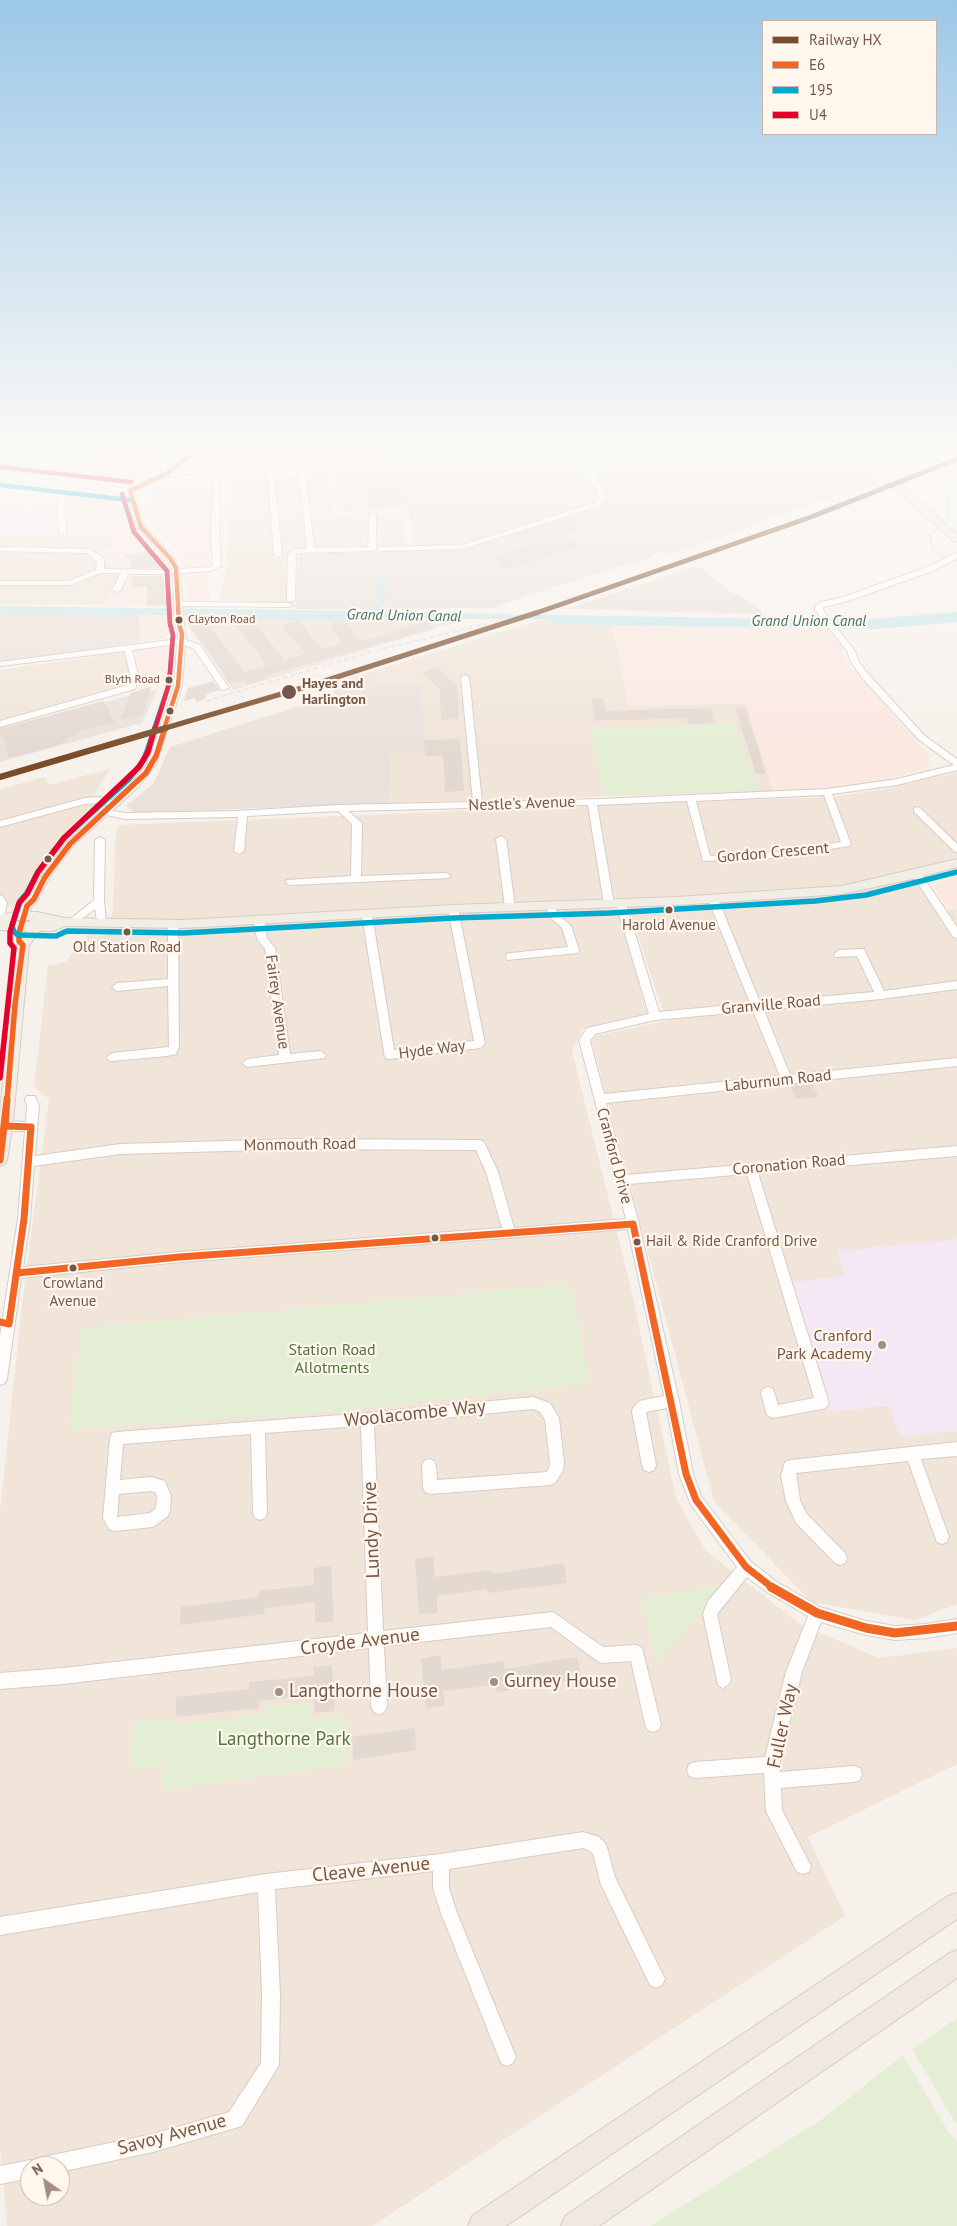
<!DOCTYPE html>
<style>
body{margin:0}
#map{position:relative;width:957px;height:2226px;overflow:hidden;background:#f7f1eb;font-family:"PT Sans",sans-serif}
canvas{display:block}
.legend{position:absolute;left:762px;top:20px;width:175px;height:115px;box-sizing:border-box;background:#fff6ec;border:1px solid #c9b6ab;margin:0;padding:6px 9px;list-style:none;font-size:15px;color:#775749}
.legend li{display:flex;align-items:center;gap:10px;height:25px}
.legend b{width:25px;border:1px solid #c9b6ab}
.north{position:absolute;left:20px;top:2156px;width:50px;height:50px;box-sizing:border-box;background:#fff6ec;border:1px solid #c9b6ab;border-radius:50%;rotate:327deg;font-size:14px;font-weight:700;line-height:20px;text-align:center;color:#775749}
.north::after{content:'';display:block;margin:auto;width:18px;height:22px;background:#a48d82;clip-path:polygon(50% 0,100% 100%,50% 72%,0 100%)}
</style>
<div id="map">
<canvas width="957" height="2226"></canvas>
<ul class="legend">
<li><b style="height:6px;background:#7a4b2a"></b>Railway HX</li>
<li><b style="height:6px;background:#f26522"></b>E6</li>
<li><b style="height:6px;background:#00a9ce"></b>195</li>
<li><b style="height:6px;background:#e4002b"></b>U4</li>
</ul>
<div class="north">N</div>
</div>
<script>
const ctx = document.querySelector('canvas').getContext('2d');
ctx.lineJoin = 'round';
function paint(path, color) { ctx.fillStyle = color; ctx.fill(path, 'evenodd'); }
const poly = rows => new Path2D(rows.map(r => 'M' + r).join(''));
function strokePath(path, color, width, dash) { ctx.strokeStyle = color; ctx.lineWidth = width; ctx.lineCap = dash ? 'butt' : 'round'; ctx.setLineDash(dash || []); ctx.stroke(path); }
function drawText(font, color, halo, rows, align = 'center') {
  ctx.font = font + ' "PT Sans",sans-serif'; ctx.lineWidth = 4.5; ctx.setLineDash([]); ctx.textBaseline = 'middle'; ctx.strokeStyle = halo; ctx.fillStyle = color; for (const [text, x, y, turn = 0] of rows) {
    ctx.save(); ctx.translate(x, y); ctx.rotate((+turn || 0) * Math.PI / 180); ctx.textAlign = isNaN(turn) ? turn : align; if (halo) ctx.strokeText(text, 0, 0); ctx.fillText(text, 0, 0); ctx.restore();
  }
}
paint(poly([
 [220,445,554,445,444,450,445,461,388,462,386,458,310,453,213,464,219,455,216,450],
 [328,472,333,514,401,513,407,546,291,550,286,555,288,604,219,600,225,576,233,479],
 [0,533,103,535,110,539,115,545,104,557,119,576,104,604,0,605],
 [184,615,194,617,341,622,374,619,457,620,470,618,233,690],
 [543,619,557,624,612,624,628,706,746,703,773,791,389,803,391,752,424,751,382,683,362,685,355,677],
 [125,652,132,688,0,721,0,670],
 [110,769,94,796,92,814,55,851,30,888,20,906,0,909,0,789,45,777,48,785],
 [957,772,957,857,910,871,937,914,957,908,957,1604,915,1620,811,1602,714,1501,592,1042,596,1036,666,1021,630,911,614,897,597,805,833,797,891,788],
 [588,806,604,900,619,912,647,1013,582,1029,572,1051,630,1285,676,1498,706,1551,800,1624,879,1658,957,1648,957,1764,808,1837,845,1916,372,2226,7,2226,0,2146,0,1512,22,1304,49,1099,34,1087,48,966,65,962,74,950,88,949,86,935,105,936,113,911,115,842,118,825],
 [30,2166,60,2166,60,2196,30,2196]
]), '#f1e4d8');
paint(poly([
 [167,445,191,445,172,462,168,461],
 [208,445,220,445,216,450,219,455,214,463,310,453,386,458,388,462,278,466,187,475,182,473,182,471,201,455],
 [154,448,154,467,139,482,121,485,86,481,103,449],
 [214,479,209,566,210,602,188,602,183,561,178,558,178,553,153,528,146,509,153,491,163,484],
 [58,486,101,492,116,498,137,536,163,560,170,570,174,607,104,604,119,576,98,552,114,545,110,539,103,535,52,534],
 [139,616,172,616,171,631,165,638,141,642],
 [612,624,827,628,841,645,843,659,927,753,930,768,886,779,830,788,773,791,746,703,628,706],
 [165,645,172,649,172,675,139,681,135,649],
 [957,876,957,908,949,911,932,884]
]), '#fbe8e1');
paint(poly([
 [574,445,748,445,743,449,575,455],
 [813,445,842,445,879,478,881,482,805,506,692,547,669,554,662,550,649,558,550,588,492,608,295,609,299,554,416,550,408,509,338,512,332,470,630,461,739,455,753,459,769,457,777,453],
 [698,566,730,591,759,607,762,614,566,609],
 [0,613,139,616,141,642,0,663],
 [355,677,362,685,382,683,421,685,424,752,391,752,389,803,135,813,126,806,154,783,170,747,335,695,330,685],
 [157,689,142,723,0,762,0,728]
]), '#ebe1db');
paint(poly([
 [25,506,24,512,29,514,30,510,56,508,52,534,0,533,0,507],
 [957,1239,957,1431,900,1437,888,1406,828,1412,786,1283,845,1276,837,1251]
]), '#f3e8f3');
paint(poly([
 [868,445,957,445,957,450,902,474],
 [81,452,78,467,45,468,49,454],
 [735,723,759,789,605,796,590,729],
 [571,1284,589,1383,339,1411,69,1429,81,1328],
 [724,1585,656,1664,642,1598],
 [310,1702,311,1720,346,1715,347,1765,163,1790,163,1765,131,1768,133,1723,171,1719,172,1725,234,1718,263,1714,263,1707],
 [957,2018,957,2125,912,2049],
 [903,2055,949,2133,957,2141,957,2226,650,2226,821,2120]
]), '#e4eed4');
paint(poly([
 [0,606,362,611,373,608,385,608,391,611,495,614,858,620,957,612,957,622,876,629,595,625,557,624,543,619,374,619,341,622,194,617,184,615,100,616,3,614,0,613]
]), '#cbe7e8');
strokePath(poly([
 [916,465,904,461,902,457,904,453,924,445],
 [950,485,947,523,929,535,933,549,947,559,957,561]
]), '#cbe7e8', 2);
strokePath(poly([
 [379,615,383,579]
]), '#cbe7e8', 7);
paint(poly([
 [0,445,20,445,14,470,0,470],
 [396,471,402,505,369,507,366,473],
 [567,518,582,529,565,534,580,546,507,569,493,556,528,546,515,534],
 [153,551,163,559,168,568,131,568,131,563,124,555],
 [131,576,163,576,165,595,170,594,171,605,147,605,147,586,132,588],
 [238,615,242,621,252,619,284,660,305,654,285,629,284,625,288,621,290,624,299,621,322,649,343,643,331,629,334,621,337,624,345,622,361,641,426,622,434,629,281,671,264,677,266,679,247,685,244,680,229,684,224,677,226,677,188,625,189,621,191,619,203,617,244,672,267,665,237,627],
 [437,667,457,686,459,719,441,720,440,690,422,672],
 [213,681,220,690,207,694,205,699,197,702,194,698,184,701,188,688],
 [151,687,143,715,121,719,131,693],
 [603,698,605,711,711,708,714,723,692,724,688,723,687,718,595,721,591,699],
 [103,701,115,722,78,732,59,745,9,758,5,747,8,746,0,733,0,729],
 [745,707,766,774,756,774,735,708],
 [460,739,464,791,445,792,443,756,425,756,424,740],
 [812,1083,818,1097,796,1099,790,1085],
 [433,1556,435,1577,491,1570,492,1574,564,1563,567,1583,487,1593,487,1589,437,1596,437,1613,419,1615,415,1559],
 [331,1565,334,1622,315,1623,315,1602,265,1608,264,1614,180,1625,181,1607,258,1597,258,1591,314,1585,313,1568],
 [440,1655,442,1670,504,1661,505,1669,577,1657,582,1679,497,1692,496,1685,443,1691,445,1705,426,1709,421,1659],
 [332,1665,335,1711,315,1713,314,1695,259,1701,259,1708,176,1717,176,1697,249,1689,249,1682,314,1676,313,1667],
 [415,1728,416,1750,353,1760,352,1737]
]), '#e4d9d1');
const minor = poly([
 [27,445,33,445,28,466,19,476,129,489,163,472,161,469,158,445,164,445,168,469,189,454,195,445,202,445,199,449,206,450,243,445,263,445,206,454,196,453,172,472,187,475,286,466,527,458,526,445,532,445,534,458,757,450,785,445,800,445,757,454,588,460,606,498,600,505,463,549,380,551,376,549,380,547,462,545,596,503,599,498,582,460,305,469,314,548,368,547,370,514,373,512,376,514,376,549,372,551,299,553,296,555,295,600,291,602,287,600,288,554,295,549,307,549,299,470,272,471,274,476,282,555,278,557,274,555,268,476,265,472,220,476,219,535,221,566,210,571,180,573,182,602,289,603,293,605,289,607,182,606,186,640,200,645,229,688,222,690,194,649,185,645,182,686,156,764,137,788,112,811,125,813,236,811,338,805,473,802,461,677,465,675,469,677,482,802,600,799,827,789,897,779,954,765,919,740,863,679,851,662,847,651,815,610,815,606,821,602,843,597,927,567,957,553,957,558,933,571,848,601,823,607,823,610,855,651,859,662,869,675,925,736,957,759,957,770,897,785,832,794,851,844,849,846,775,858,703,861,687,801,597,805,614,904,609,907,604,904,588,805,348,811,362,823,361,876,446,873,451,876,449,878,290,885,285,882,287,880,351,876,352,824,338,811,247,816,244,851,239,854,234,851,238,817,125,819,107,815,73,846,49,878,37,901,32,906,27,918,21,918,19,916,23,904,30,897,42,875,67,842,108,805,99,803,85,804,0,827,0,821,85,798,99,797,113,800,131,784,148,763,174,686,177,644,132,650,139,679,135,689,0,727,0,721,128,685,131,679,125,651,0,666,0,662,178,639,178,634,175,624,173,574,128,574,121,590,117,592,113,590,121,573,101,573,70,585,0,585,0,581,69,581,96,570,97,561,87,553,0,551,0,547,89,549,104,558,104,569,172,570,167,559,137,527,127,493,64,485,66,533,59,535,58,485,0,478,0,474,12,475,22,465,27,445],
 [168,475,187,479,214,477,211,535,213,565,209,567,180,569,173,556,144,526,134,492,168,475],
 [824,795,841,842,775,852,710,856,696,801,824,795],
 [377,445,411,446,425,445,411,450,377,445],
 [917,807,920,808,957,844,957,852,954,851,914,812,914,808,917,807],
 [501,836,506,839,515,907,510,910,505,907,496,839,501,836],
 [100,837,105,840,104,901,106,923,104,925,98,925,95,909,75,924,69,924,67,922,69,920,94,900,95,840,100,837],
 [917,871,920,872,957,927,957,938,953,937,912,874,917,871],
 [0,895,3,896,7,903,5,914,0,917,0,895],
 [713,896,718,899,760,1002,874,992,857,956,835,957,834,954,839,950,864,949,884,991,957,981,957,989,881,999,764,1010,790,1075,957,1058,957,1066,606,1103,626,1175,957,1146,957,1156,758,1173,829,1403,827,1407,822,1409,773,1418,768,1416,766,1412,761,1393,763,1389,768,1387,773,1389,778,1405,814,1398,747,1174,628,1184,639,1224,679,1401,693,1474,701,1496,751,1562,777,1582,820,1607,866,1621,895,1626,926,1624,957,1619,957,1633,926,1638,895,1640,866,1635,821,1622,802,1672,779,1764,780,1772,854,1766,860,1768,862,1774,860,1780,854,1782,781,1788,782,1810,811,1866,809,1872,803,1874,797,1872,766,1811,764,1773,695,1778,689,1776,687,1770,689,1764,695,1762,765,1757,786,1672,808,1616,767,1592,747,1577,717,1614,731,1680,728,1685,723,1688,718,1685,703,1614,708,1601,737,1567,691,1505,679,1474,667,1408,646,1412,656,1465,654,1470,649,1472,644,1470,642,1465,632,1412,633,1408,639,1401,664,1396,628,1229,180,1262,21,1278,7,1379,5,1383,0,1385,0,1336,18,1219,25,1131,5,1131,1,1129,0,1125,5,1121,26,1122,27,1106,25,1099,27,1096,35,1096,39,1106,35,1156,120,1144,297,1139,480,1140,484,1142,498,1172,514,1228,626,1219,579,1040,587,1028,649,1014,616,904,621,901,626,904,659,1012,750,1003,708,899,713,896],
 [753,1011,780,1076,604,1094,590,1041,595,1034,655,1020,753,1011],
 [297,1149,476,1150,486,1172,502,1228,180,1252,23,1267,30,1219,34,1166,120,1154,297,1149],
 [550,904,553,905,559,915,571,926,579,950,578,953,507,960,506,957,507,954,511,953,568,947,562,928,552,919,545,907,550,904],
 [453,906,458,909,485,1044,480,1048,389,1059,385,1058,362,915,367,912,372,915,394,1050,474,1041,448,909,453,906],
 [259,917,264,920,267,938,275,948,290,1054,321,1051,326,1055,325,1058,247,1067,242,1063,247,1059,279,1055,265,949,257,939,254,920,259,917],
 [173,920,178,923,179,1047,176,1054,167,1056,112,1061,108,1060,107,1057,112,1053,169,1047,168,986,117,991,112,987,117,983,168,979,168,923,173,920],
 [533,1397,550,1403,559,1418,564,1462,563,1471,555,1483,550,1485,430,1494,425,1492,423,1487,422,1466,424,1461,429,1459,434,1461,436,1466,437,1480,547,1472,549,1468,550,1462,545,1420,540,1412,533,1409,374,1425,383,1631,553,1612,603,1647,637,1645,642,1648,661,1724,659,1730,653,1732,647,1730,645,1724,631,1661,601,1663,596,1660,551,1627,384,1646,387,1707,384,1712,379,1715,374,1712,371,1707,369,1648,63,1684,0,1689,0,1673,63,1668,368,1633,361,1426,265,1433,267,1513,265,1518,260,1520,255,1518,253,1513,251,1434,123,1444,120,1480,151,1477,165,1481,171,1496,170,1511,168,1516,153,1527,114,1531,109,1529,103,1518,110,1438,112,1433,117,1432,367,1413,533,1397],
 [151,1491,155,1492,157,1496,156,1508,150,1513,117,1517,119,1494,151,1491],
 [957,1442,957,1456,921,1459,949,1537,947,1542,942,1544,937,1542,935,1537,908,1461,796,1473,800,1500,806,1513,845,1553,847,1558,845,1563,840,1565,835,1563,796,1523,786,1501,781,1476,785,1462,790,1460,957,1442],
 [583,1832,599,1837,606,1844,615,1877,665,1979,662,1985,656,1988,650,1985,601,1885,593,1854,588,1850,583,1848,449,1869,449,1888,457,1913,516,2057,513,2063,507,2066,501,2063,441,1913,433,1888,433,1871,275,1889,280,1994,279,2065,242,2126,153,2152,60,2172,60,2166,30,2166,30,2178,0,2184,0,2166,30,2160,35,2162,36,2159,43,2157,153,2134,229,2112,261,2063,262,1994,258,1892,0,1935,0,1917,266,1874,441,1854,583,1832]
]);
const major = poly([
 [957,859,957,867,917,878,842,894,677,905,453,913,183,928,66,926,53,931,39,931,29,946,13,1121,7,1160,5,1164,0,1166,0,1111,14,967,17,945,27,931,0,930,0,915,16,912,37,912,65,918,183,920,453,905,677,897,842,886,957,859],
 [16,920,30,920,30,922,7,922,16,920]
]);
const highway = poly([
 [848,445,859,445,957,534,957,542,953,541,848,445],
 [957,1893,957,1919,506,2226,468,2226,472,2216,948,1896,957,1893],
 [957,1950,957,1978,599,2226,561,2226,565,2216,948,1954,957,1950]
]);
strokePath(minor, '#d6cdc8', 2);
strokePath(major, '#d6ccc6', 2);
strokePath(highway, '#d6ccc6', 2);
paint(minor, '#fefdfc');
paint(major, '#f2ede5');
paint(highway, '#f1e8e4');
strokePath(poly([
 [206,701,374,651,486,624]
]), '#e4e2e5', 2, [5, 3]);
strokePath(poly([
 [130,491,167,473,191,455,199,445],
 [130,491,141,527,170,558,176,568,179,624,182,634,178,686,164,729]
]), '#f26522', 4.5);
strokePath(poly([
 [7,1101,15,1005,23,945,19,941,19,933,27,906,34,899,45,877,70,844,146,773,156,756,165,728]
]), '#f26522', 5.5);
strokePath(poly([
 [5,1126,7,1099],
 [0,1160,7,1100],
 [633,1224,686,1474,696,1500,746,1567,773,1588],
 [17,1273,180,1257,633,1224],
 [0,1322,9,1324,24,1219,31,1127,5,1126]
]), '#f26522', 7);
strokePath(poly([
 [771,1587,817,1613,866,1628,895,1633,957,1626]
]), '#f26522', 9);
strokePath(poly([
 [0,485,129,500],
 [122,494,134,532,167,571,170,624,173,635,169,684,154,729]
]), '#00a9ce', 4.5);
strokePath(poly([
 [155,728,144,760,128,780,64,838,38,872,27,893,20,901,12,926,14,932,18,935,56,936,67,931,183,933,453,918,610,913,815,901,866,895,957,872]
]), '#00a9ce', 5.5);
strokePath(poly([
 [1,467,131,482],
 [122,494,134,532,167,571,170,624,173,635,169,684,155,729]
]), '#e4002b', 4.5);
strokePath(poly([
 [0,1078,14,948,10,943,10,932,19,903,27,894,38,872,64,838,139,767,148,752,155,728]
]), '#e4002b', 5.5);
strokePath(poly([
 [162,729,312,685,539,612,811,517,957,459]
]), '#7a4b2a', 5);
strokePath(poly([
 [0,777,166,728]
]), '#7a4b2a', 6);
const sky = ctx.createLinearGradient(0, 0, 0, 757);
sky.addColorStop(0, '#9cc8e8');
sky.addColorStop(0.59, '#fbf9f6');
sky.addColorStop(1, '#fbf9f600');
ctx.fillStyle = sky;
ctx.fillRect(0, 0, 957, 757);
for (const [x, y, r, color] of [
 [179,620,4.5,"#775749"],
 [169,680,4.5,"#775749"],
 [289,692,8,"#775749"],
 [170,711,4.5,"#775749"],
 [48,859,4.5,"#775749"],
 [669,910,4.5,"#775749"],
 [127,932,4.5,"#775749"],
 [435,1238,4.5,"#775749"],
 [637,1242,4.5,"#775749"],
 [73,1268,4.5,"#775749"],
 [882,1345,5,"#a48d82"],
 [494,1682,5,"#a48d82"],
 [279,1692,5,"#a48d82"]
]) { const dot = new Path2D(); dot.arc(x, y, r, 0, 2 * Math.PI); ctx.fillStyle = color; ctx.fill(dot); strokePath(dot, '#fff6ec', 2); }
drawText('12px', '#775749', '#fff6ec', [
 ["Clayton Road",188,620],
 ["Blyth Road",160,680,"right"]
], 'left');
drawText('bold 14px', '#775749', '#fff6ec', [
 ["Hayes and",302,684],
 ["Harlington",302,700]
], 'left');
drawText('italic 15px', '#3c757c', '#fff6ec', [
 ["Grand Union Canal",404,616,1],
 ["Grand Union Canal",809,622]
]);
drawText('15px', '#775749', '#fff6ec', [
 ["Harold Avenue",669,926],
 ["Old Station Road",127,948],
 ["Hail & Ride Cranford Drive",646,1242,"left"],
 ["Crowland",73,1284],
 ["Avenue",73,1302]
]);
drawText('16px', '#775749', '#fff6ec', [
 ["Nestle's Avenue",522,804,-2],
 ["Gordon Crescent",773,853,-5],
 ["Fairey Avenue",277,1002,82],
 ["Granville Road",771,1005,-5],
 ["Hyde Way",432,1050,-7],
 ["Laburnum Road",778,1081,-6],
 ["Monmouth Road",300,1145,-1],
 ["Cranford Drive",614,1156,75],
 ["Coronation Road",789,1165,-5]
]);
drawText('16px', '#775749', '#fff6ec', [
 ["Cranford",872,1336],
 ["Park Academy",872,1354]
], 'right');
drawText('16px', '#52773e', '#fff6ec', [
 ["Station Road",332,1350],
 ["Allotments",332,1368]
]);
drawText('19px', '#775749', '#fff6ec', [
 ["Woolacombe Way",415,1414,-6],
 ["Lundy Drive",372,1530,-92],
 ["Croyde Avenue",360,1642,-7],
 ["Fuller Way",783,1726,-78],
 ["Cleave Avenue",371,1870,-6],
 ["Savoy Avenue",172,2135,-15]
]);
drawText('19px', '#775749', '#fff6ec', [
 ["Gurney House",504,1682],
 ["Langthorne House",289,1692]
], 'left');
drawText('19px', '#52773e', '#fff6ec', [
 ["Langthorne Park",284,1740]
]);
</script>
